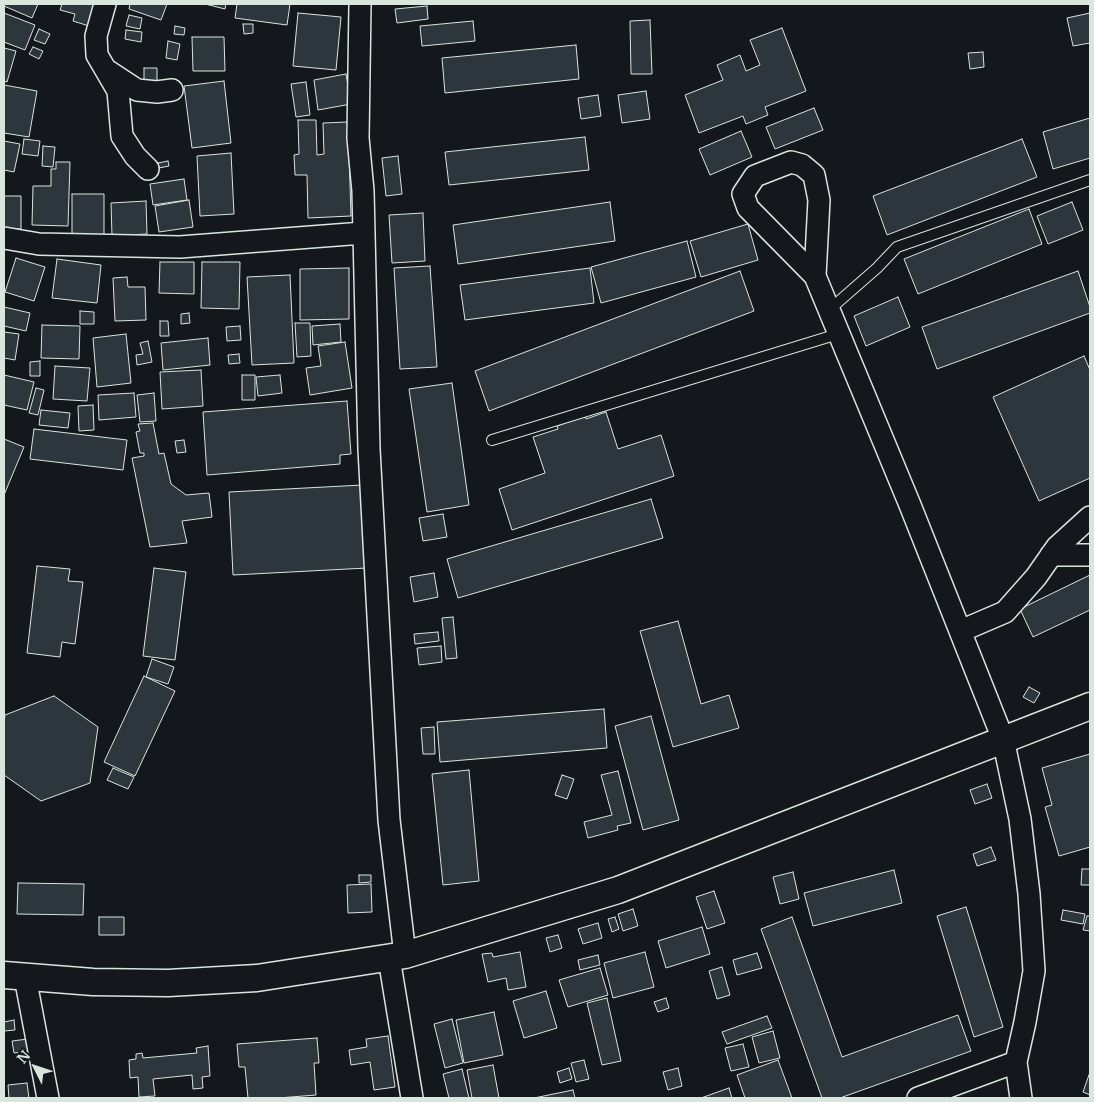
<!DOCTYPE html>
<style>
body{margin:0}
#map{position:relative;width:1094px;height:1102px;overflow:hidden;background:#14181c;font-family:Merriweather,serif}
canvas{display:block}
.frame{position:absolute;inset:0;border:5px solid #d8e6dc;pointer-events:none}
.north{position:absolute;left:10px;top:1042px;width:50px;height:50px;-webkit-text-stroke:4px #14181c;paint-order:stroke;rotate:311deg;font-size:14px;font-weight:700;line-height:20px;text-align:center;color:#d8e6dc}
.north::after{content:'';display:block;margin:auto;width:18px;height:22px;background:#d8e6dc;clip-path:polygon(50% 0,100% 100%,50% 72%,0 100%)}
</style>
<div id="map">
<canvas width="1094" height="1102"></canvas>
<div class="frame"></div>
<div class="north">N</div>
</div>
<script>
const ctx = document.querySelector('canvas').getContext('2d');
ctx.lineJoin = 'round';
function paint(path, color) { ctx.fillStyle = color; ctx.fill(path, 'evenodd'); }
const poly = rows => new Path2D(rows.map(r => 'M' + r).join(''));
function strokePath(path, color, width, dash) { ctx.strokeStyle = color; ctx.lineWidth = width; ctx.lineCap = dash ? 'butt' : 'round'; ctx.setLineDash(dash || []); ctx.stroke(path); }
const building = poly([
 [4,4,38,4,32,18,4,6,4,4],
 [62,4,96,4,89,26,73,21,75,14,60,10,62,4],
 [130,4,167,4,161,20,129,9,130,4],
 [205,4,226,4,225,9,205,4],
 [237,4,290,4,287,25,235,18,237,4],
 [427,6,428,19,397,23,395,9,427,6],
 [4,13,35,25,25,50,4,42,4,13],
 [298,13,341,17,336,70,293,66,298,13],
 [1090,13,1090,43,1073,46,1067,18,1090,13],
 [129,15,142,18,140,29,126,26,129,15],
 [650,20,652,74,631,74,630,21,650,20],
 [473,21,475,41,422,46,420,26,473,21],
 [243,24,253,24,253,33,244,34,243,24],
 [175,26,185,28,184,35,174,34,175,26],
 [782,28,806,91,765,107,768,115,746,124,743,116,699,133,685,95,723,80,717,65,740,55,746,71,760,65,750,40,782,28],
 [39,29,50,34,45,44,34,40,39,29],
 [126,30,142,32,141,42,125,39,126,30],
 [192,37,224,37,225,71,193,71,192,37],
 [168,41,180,44,177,60,166,58,168,41],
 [576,45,579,79,445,93,442,58,576,45],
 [33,47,43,51,39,59,29,54,33,47],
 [4,48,16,51,7,82,4,81,4,48],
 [983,52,984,67,970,69,968,53,983,52],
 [144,68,157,68,157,85,144,85,144,68],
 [346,74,351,104,318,110,314,80,346,74],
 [224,81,231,143,192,148,184,86,224,81],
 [306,82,310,115,296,117,291,84,306,82],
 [4,85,37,91,29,137,4,133,4,85],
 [646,91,650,119,622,123,618,95,646,91],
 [598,95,601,116,581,119,578,98,598,95],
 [814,108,823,130,775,149,766,127,814,108],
 [1090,118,1090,158,1053,169,1043,132,1090,118],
 [298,120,316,120,317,155,324,154,323,123,348,122,351,216,308,218,307,175,295,175,294,155,299,154,298,120],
 [741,131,752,157,710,175,699,149,741,131],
 [585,137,589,170,449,185,445,152,585,137],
 [24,139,40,141,38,156,22,154,24,139],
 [1022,139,1037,177,887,235,873,196,1022,139],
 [4,141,20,144,14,172,4,170,4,141],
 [43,146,55,147,53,167,42,166,43,146],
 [231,153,234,214,200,216,197,156,231,153],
 [398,156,402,194,386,196,382,158,398,156],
 [168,161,169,166,159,168,158,163,168,161],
 [56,162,70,162,68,226,32,225,33,186,51,186,51,169,56,169,56,162],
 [184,179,187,200,153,205,150,184,184,179],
 [72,194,104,194,104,236,72,236,72,194],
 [4,196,21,196,21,229,4,229,4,196],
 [189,200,193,227,159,232,155,206,189,200],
 [146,201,147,234,112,236,111,203,146,201],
 [610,202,615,241,458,264,453,225,610,202],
 [1072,202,1083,230,1048,244,1037,216,1072,202],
 [1029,209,1042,244,918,294,904,259,1029,209],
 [423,213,425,261,392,263,389,215,423,213],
 [748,224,758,260,701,277,690,241,748,224],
 [687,241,696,277,601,303,591,267,687,241],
 [16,258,45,267,34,301,5,292,16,258],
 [57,259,101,265,97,303,52,298,57,259],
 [160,262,194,262,194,294,159,293,160,262],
 [202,262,240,262,239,309,201,308,202,262],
 [430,266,437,367,400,369,394,268,430,266],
 [349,268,349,319,300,320,300,269,349,268],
 [590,268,594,303,465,320,460,285,590,268],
 [740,271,754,311,489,411,475,371,740,271],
 [1078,271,1090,307,1090,313,937,369,922,327,1078,271],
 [290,275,294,363,252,365,247,277,290,275],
 [127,277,128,287,145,287,146,320,115,321,113,278,127,277],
 [898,297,910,327,866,346,854,316,898,297],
 [4,307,30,313,26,331,4,326,4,307],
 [80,311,94,312,94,324,80,324,80,311],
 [189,313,190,323,181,324,181,314,189,313],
 [160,321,168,321,169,336,160,336,160,321],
 [295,323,310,323,311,356,297,357,295,323],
 [340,324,341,342,313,345,312,326,340,324],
 [42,325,80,326,79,359,41,358,42,325],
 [240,326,241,340,227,341,226,327,240,326],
 [4,332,19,334,15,360,4,358,4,332],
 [126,334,131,383,97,387,93,338,126,334],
 [208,338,210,365,163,370,161,343,208,338],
 [148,341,152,362,137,365,136,355,143,354,140,343,148,341],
 [345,342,352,388,310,395,306,368,321,366,318,346,345,342],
 [239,354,240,363,229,364,228,355,239,354],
 [1084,356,1090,370,1090,478,1039,501,993,397,1084,356],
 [40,361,40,376,30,376,30,362,40,361],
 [55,366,90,368,87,401,53,399,55,366],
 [201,370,203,406,162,409,160,372,201,370],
 [4,375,34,382,27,410,4,405,4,375],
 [242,375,255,375,255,400,242,400,242,375],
 [280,375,282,393,258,396,256,377,280,375],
 [452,383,469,505,427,512,409,389,452,383],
 [36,388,44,390,38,415,29,413,36,388],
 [134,393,136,417,99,420,98,395,134,393],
 [154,393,156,421,140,422,137,395,154,393],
 [347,401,351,454,340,455,340,464,207,475,203,412,347,401],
 [93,405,94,430,79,431,78,406,93,405],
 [41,410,70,413,68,428,39,425,41,410],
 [606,412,618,449,661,435,674,476,512,530,499,489,545,473,533,437,558,429,557,426,585,416,586,419,606,412],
 [153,423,159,454,164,453,171,484,186,495,209,493,212,517,182,521,187,543,150,547,132,458,144,456,144,453,140,453,136,432,140,431,138,424,153,423],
 [34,429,127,440,123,470,30,459,34,429],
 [4,439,24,447,4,495,4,439],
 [184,440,186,452,177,453,175,441,184,440],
 [363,485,367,568,233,575,229,492,363,485],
 [651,499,663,538,458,598,447,559,651,499],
 [443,514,447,537,423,541,419,518,443,514],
 [37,566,70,569,68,581,83,582,75,644,62,642,60,657,27,653,37,566],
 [154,568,186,572,175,660,143,656,154,568],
 [434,573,438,597,414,602,410,577,434,573],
 [1090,575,1090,610,1033,637,1020,609,1090,575],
 [453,617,457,658,446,659,442,618,453,617],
 [678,621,701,704,729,695,739,728,673,747,640,631,678,621],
 [438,632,439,641,415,644,414,634,438,632],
 [441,646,442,662,419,665,417,648,441,646],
 [152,659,174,667,168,684,146,677,152,659],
 [144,676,175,691,135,776,104,762,144,676],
 [1029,687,1040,693,1034,703,1023,697,1029,687],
 [54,696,98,727,90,783,41,801,4,775,4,722,5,715,54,696],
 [604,709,607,748,440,762,437,722,604,709],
 [651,716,679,820,643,830,615,726,651,716],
 [434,727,435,754,423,754,421,728,434,727],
 [1090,754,1090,847,1059,856,1045,807,1052,805,1042,768,1090,754],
 [113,768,134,777,128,789,107,780,113,768],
 [469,770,479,881,443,885,432,774,469,770],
 [618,771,631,823,617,826,618,830,588,838,584,822,612,815,601,775,618,771],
 [562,775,574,779,567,799,555,795,562,775],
 [987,784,992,798,975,804,970,790,987,784],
 [991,847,996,860,977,866,973,854,991,847],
 [1082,869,1090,869,1090,885,1081,885,1082,869],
 [894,870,902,903,813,926,804,893,894,870],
 [793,872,799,899,780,904,773,877,793,872],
 [359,875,371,875,371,882,359,883,359,875],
 [18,883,84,884,83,915,17,914,18,883],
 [371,884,372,912,348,913,347,885,371,884],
 [714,891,725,923,707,929,696,897,714,891],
 [966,907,1003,1027,974,1037,937,916,966,907],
 [633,909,638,926,623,931,618,914,633,909],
 [1063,910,1085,914,1083,924,1061,920,1063,910],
 [1087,916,1090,916,1090,931,1083,930,1087,916],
 [99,917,124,917,124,935,99,935,99,917],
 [615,917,619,929,612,932,608,919,615,917],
 [792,917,842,1057,958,1015,971,1051,840,1098,822,1098,761,929,792,917],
 [598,923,602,938,583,944,578,929,598,923],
 [702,927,710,954,666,968,658,941,702,927],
 [558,935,562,948,550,952,546,938,558,935],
 [520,952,526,987,508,990,506,978,488,982,482,954,492,953,493,957,520,952],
 [645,952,654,987,613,998,604,963,645,952],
 [757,953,762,968,737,975,733,960,757,953],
 [598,955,600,965,580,970,578,960,598,955],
 [722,967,730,995,717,999,709,971,722,967],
 [600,968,608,995,568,1007,559,980,600,968],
 [546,991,557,1028,524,1038,513,1001,546,991],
 [607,998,621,1061,602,1065,587,1003,607,998],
 [666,998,669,1008,658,1012,654,1002,666,998],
 [494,1012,503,1055,464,1063,456,1020,494,1012],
 [767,1016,772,1028,727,1044,722,1032,767,1016],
 [452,1019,463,1063,445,1068,434,1024,452,1019],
 [14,1020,15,1030,4,1031,4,1022,14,1020],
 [773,1031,780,1058,759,1063,752,1037,773,1031],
 [388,1036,395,1087,374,1090,370,1062,351,1065,349,1050,367,1047,366,1039,388,1036],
 [317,1038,319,1063,314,1063,316,1095,278,1098,248,1098,245,1067,239,1067,237,1044,317,1038],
 [28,1039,30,1051,14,1053,12,1041,28,1039],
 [743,1044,749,1067,731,1071,725,1048,743,1044],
 [208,1046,210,1076,202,1077,203,1088,193,1089,192,1075,153,1079,155,1096,139,1097,138,1077,130,1078,129,1060,136,1059,136,1054,142,1053,143,1058,197,1053,196,1048,208,1046],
 [584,1060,589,1079,576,1082,571,1063,584,1060],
 [778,1060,792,1098,745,1098,737,1075,778,1060],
 [493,1065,499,1098,472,1098,467,1070,493,1065],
 [569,1068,572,1079,560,1083,557,1072,569,1068],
 [678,1068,682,1086,668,1090,663,1072,678,1068],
 [462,1069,469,1098,449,1098,443,1074,462,1069],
 [1090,1072,1090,1095,1083,1092,1090,1072],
 [27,1083,29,1098,9,1098,8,1085,27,1083],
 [729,1088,732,1098,701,1098,729,1088],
 [573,1090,575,1098,534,1098,573,1090]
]);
paint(building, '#2c363c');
strokePath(building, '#d8e6dc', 1);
const service = poly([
 [829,310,877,268,897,247,1090,180],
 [492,440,838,334]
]);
const minor = poly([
 [105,4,96,36,97,55,118,91,122,136,135,156,148,169],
 [360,4,358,138,363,191,369,449,389,820,405,955],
 [108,71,137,90,157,92,172,90],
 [4,238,39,244,180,247,363,233],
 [815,276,819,200,814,175,802,165,791,162,755,176,743,194,748,208,815,276,910,505,1003,739,1020,819,1029,894,1034,971,1025,1022,1016,1062,1021,1098],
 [1051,555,1090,555],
 [963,630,1005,612,1036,577,1057,547,1090,517],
 [389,958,412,1098],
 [25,977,48,1098],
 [918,1098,1016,1062]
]);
const tertiary = poly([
 [4,975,93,982,168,983,257,978,405,955,618,890,1090,706]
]);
strokePath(service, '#d8e6dc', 12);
strokePath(minor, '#d8e6dc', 24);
strokePath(tertiary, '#d8e6dc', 29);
strokePath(service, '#14181c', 10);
strokePath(minor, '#14181c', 21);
strokePath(tertiary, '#14181c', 26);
</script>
